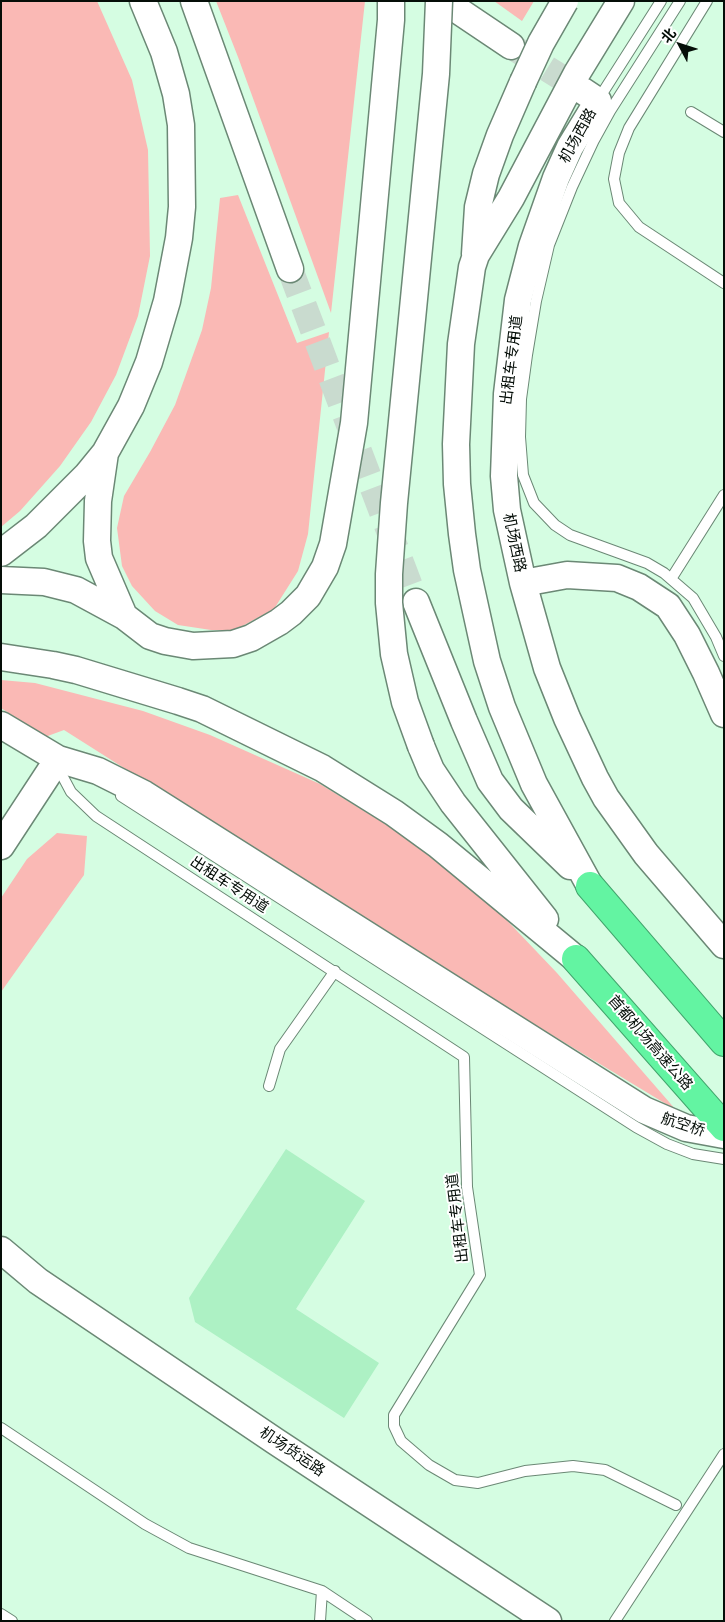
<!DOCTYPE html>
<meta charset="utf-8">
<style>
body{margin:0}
#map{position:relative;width:725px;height:1622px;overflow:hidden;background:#ecfff2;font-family:"PT Sans Narrow","Noto Sans SC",sans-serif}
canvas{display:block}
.frame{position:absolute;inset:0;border:2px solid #050e08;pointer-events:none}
.north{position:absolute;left:655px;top:20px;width:50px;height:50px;-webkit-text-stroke:4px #fff;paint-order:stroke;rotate:310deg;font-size:14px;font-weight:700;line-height:20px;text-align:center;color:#050e08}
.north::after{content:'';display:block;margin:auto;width:18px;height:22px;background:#050e08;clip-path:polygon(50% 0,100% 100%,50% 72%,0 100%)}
</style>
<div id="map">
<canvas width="725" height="1622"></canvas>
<div class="frame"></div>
<div class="north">北</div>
</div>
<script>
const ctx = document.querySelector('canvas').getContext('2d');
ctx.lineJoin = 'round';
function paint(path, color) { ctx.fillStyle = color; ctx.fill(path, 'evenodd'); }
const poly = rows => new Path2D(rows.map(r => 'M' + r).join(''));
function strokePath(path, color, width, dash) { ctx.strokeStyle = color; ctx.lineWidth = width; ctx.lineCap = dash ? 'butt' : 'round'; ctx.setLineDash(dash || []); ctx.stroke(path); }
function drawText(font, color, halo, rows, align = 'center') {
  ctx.font = font + ' "PT Sans Narrow","Noto Sans SC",sans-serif'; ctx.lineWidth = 4; ctx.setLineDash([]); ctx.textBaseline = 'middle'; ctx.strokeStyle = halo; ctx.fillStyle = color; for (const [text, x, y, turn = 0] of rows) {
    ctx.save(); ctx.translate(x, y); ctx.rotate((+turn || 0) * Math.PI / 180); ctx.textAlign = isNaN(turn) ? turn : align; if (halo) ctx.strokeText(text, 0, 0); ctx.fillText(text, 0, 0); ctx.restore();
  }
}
paint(poly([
 [1,1,724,1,724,1621,1,1621]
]), '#d5fde2');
paint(poly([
 [1,1,97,1,132,80,148,150,150,256,138,316,116,375,91,422,60,466,20,511,1,527],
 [216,1,365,1,331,313,238,57],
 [494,1,534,1,522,21],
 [238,195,297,343,329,332,308,534,298,571,274,609,235,630,211,630,178,625,155,611,132,586,122,566,117,528,124,496,150,452,175,405,202,330,211,288,220,198],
 [1,680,35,683,143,711,210,735,320,784,418,844,498,911,557,973,676,1110,408,948,64,730,45,737,1,708],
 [57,833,87,836,84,875,1,992,1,898,27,859]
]), '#fab9b5');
paint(poly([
 [286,1149,365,1201,296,1309,379,1363,344,1418,195,1322,189,1298]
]), '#adf1c4');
strokePath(poly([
 [514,48,583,91],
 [290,269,416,602]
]), '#c9dbcf', 26, [26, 13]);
const service = poly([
 [680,1,610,111,594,140,572,187,549,245,536,301,527,355,521,399,520,437,523,475,534,503,555,525,570,535,647,563,664,573,693,598,716,637,724,656],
 [707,1,629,128,619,153,614,179,619,203,639,227,724,283],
 [598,100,661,1],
 [691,112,724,132],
 [671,579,724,495],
 [59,764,63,777,71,792,96,816,464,1057,467,1187,480,1275,394,1415,394,1426,401,1441,429,1465,455,1480,478,1483,525,1471,573,1466,605,1470,676,1505],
 [121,796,636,1127,667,1144,693,1154,724,1159],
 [269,1086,280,1049,335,971],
 [1,1428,145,1524,189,1548,322,1591,367,1621],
 [1,1614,12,1621],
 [320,1621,322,1591],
 [615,1621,724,1454]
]);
const tertiary = poly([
 [194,1,290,269],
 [444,1,511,46],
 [583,91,598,101,570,147,556,178,532,246,518,300,507,394,504,476,507,510,523,583,547,668,567,718,595,778,606,798,646,854,724,945],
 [475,254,478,207,486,174,500,135,523,82],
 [105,453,98,501,97,541,99,558,124,616],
 [1,553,36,526,87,475,105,453,131,406,138,389,149,362,167,301,179,238,182,207,181,125,176,94,164,52,143,1],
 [1,580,44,582,76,590,124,616,150,636,165,641,193,646,233,644,251,638,279,622,291,613,308,596,325,567,333,544,354,423,391,20,391,1],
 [523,583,567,575,617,578,639,587,668,606,687,635,706,673,724,714],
 [416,602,464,721,490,781,511,809,570,866],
 [1,657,53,665,76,670,178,701,202,709,322,768,394,813,438,845,576,959],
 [1,725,58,759,98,771,144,794,644,1110,686,1128,724,1135],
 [421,746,431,770,453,803,545,919],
 [1,846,58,759],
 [590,886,534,784,502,707,487,661,467,570,462,534,457,484,456,444,461,344,472,267,476,255,511,198,577,73,621,1],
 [1,1250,38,1281,275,1441,548,1621]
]);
const motorway = poly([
 [590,886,724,1042],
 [576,959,724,1127]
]);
strokePath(service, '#6b8875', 12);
strokePath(tertiary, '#6b8875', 29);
strokePath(motorway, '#42a46c', 30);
strokePath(service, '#fff', 10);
strokePath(tertiary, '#fff', 26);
strokePath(motorway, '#63f4a2', 28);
const tertiaryBridge = poly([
 [523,82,541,43,565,1],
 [421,746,405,702,394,654,389,603,389,574,394,503,436,74,439,1]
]);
strokePath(tertiaryBridge, '#6b8875', 29, []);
strokePath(tertiaryBridge, '#fff', 26);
drawText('15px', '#050e08', '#fff', [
 ["机场西路",578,136,-61],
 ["出租车专用道",512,360,-83],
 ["机场西路",514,543,78],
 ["出租车专用道",229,885,33],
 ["首都机场高速公路",650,1043,49],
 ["航空桥",683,1125,18],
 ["出租车专用道",458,1218,-97],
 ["机场货运路",292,1452,34]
]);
</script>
